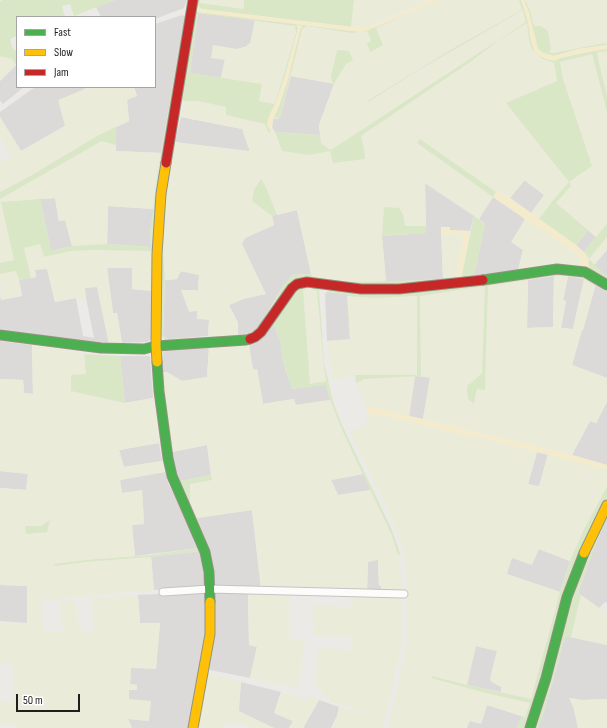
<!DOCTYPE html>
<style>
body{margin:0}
#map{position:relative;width:607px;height:728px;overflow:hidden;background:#eceae6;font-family:"Sofia Sans Condensed",sans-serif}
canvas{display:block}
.legend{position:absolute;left:16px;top:16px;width:140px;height:72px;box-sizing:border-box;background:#fff;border:1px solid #a5a5a5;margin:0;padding:5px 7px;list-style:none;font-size:12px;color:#1e1e1e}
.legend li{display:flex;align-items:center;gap:8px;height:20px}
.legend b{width:20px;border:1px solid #a5a5a5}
.scale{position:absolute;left:16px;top:694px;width:64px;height:18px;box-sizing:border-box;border:2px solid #1e1e1e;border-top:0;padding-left:5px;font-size:12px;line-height:14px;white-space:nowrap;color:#1e1e1e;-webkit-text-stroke:3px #fff;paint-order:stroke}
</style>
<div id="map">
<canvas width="607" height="728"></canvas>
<ul class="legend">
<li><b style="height:5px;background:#4caf50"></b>Fast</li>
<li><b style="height:5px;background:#ffc107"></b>Slow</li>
<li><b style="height:5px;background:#c62828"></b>Jam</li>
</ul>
<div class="scale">50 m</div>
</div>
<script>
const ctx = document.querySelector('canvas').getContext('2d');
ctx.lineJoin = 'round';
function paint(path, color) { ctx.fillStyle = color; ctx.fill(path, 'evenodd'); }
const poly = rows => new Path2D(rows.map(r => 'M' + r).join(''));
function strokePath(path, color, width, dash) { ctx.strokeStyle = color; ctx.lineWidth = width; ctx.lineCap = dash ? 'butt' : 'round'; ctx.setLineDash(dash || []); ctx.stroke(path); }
paint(poly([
 [115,0,187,0,184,8,155,19,155,17,101,17,96,7],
 [198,13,255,20,251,43,245,47,237,49,213,46,225,59,221,78,190,73],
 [182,15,185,16,185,18,161,153,116,151,116,127,129,121,127,99,137,96,134,87,155,87,155,24],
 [17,64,17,87,24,87,3,104,0,101,0,81],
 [291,76,334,84,319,125,320,135,275,132,272,128,273,119,280,118],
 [35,87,84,87,85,88,65,126,21,151,0,117,0,112],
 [181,117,242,129,250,152,175,142],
 [524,180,544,195,531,213,510,198],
 [425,183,474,216,470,231,450,230,450,227,441,227,443,279,386,282,382,236,426,233],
 [493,197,525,219,512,242,523,250,518,270,474,276,485,224,479,219],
 [55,198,59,221,65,220,72,246,51,251,40,199],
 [108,206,154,209,150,233,151,247,107,244],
 [297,210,311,274,293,275,283,286,258,329,249,334,238,335,238,323,229,305,243,299,265,294,242,244,245,238,274,225,272,216],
 [588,230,596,237,584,252,576,245],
 [607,250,607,277,594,265],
 [107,267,132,268,132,289,152,291,152,333,150,340,147,342,122,343,117,313,113,313],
 [47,268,55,302,76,298,83,336,94,338,84,288,97,286,109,344,99,344,0,329,0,296,1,300,22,296,19,280,36,277,35,270],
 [180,271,199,275,198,290,182,290,198,311,209,320,208,336,169,339,163,336,165,280,177,279],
 [554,276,553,327,527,328,528,280],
 [568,276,584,279,573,329,561,328,566,301,563,301],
 [596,284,607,292,607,378,572,365,582,330,583,330],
 [327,292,348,294,350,340,327,341,325,294],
 [273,324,280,340,284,365,292,389,326,384,330,400,296,405,293,399,263,404,257,369,253,370,249,345,260,338],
 [0,341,32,345,33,394,24,393,23,380,0,379],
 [209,347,207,377,182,381,167,372,162,372,161,358,164,352,166,350],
 [120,356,148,356,150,357,153,398,125,403],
 [415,376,430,377,423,419,409,416],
 [607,402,607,465,572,455,590,421,596,423],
 [159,443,162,461,124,467,119,450],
 [207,445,211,475,180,481,176,472,172,452],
 [537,452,548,455,539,487,528,484],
 [0,471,28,474,26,490,0,488],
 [165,472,168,483,190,526,195,544,199,548,135,556,132,525,144,524,142,491,122,493,120,480],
 [363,474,371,490,338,495,331,480],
 [252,510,261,589,215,588,214,574,197,518],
 [607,516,607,603,605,602,599,608,578,593,593,551],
 [539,549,570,561,560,592,506,574,512,557],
 [200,551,205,583,203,585,200,587,154,590,151,557],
 [378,560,379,586,381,586,381,591,367,591,368,561],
 [0,585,27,586,27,623,0,621],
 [203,592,205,595,206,628,202,658,188,728,132,728,128,719,149,721,129,699,129,690,137,690,137,685,130,684,131,667,156,668,160,623,140,623,138,595],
 [213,592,248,593,249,645,257,647,250,678,210,670,209,667],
 [565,636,607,645,607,699,582,700,570,698,574,709,578,728,538,728,552,684],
 [475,646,497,651,490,679,492,682,502,687,501,692,467,685],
 [241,682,281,692,274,713,293,721,289,728,274,728,238,712],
 [319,700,339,707,337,716,331,728,303,728],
 [487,705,522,716,517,728,467,728,470,720,481,724]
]), '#dbdad8');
paint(poly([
 [200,0,244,0,244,9,200,3],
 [354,0,426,0,380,21,364,28,358,28,351,27],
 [439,0,519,0,523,10,418,69,367,100,368,102,477,36,523,10,527,22,503,37,527,23,529,40,532,49,541,58,554,63,557,81,506,103,592,166,563,79,560,62,592,54,607,111,607,224,596,237,556,203,571,187,554,199,539,219,531,213,544,195,525,180,510,198,494,191,420,139,417,143,493,197,479,219,425,183,426,226,405,226,403,214,384,207,382,236,386,282,354,282,312,278,297,210,277,215,265,185,261,179,252,200,272,216,274,225,245,238,242,244,266,294,243,299,229,305,238,323,238,335,208,336,209,320,197,319,197,311,189,312,181,290,198,290,199,275,181,271,177,279,165,280,163,252,164,223,167,188,175,142,250,151,242,129,181,117,184,101,198,101,226,107,226,115,265,124,269,133,275,132,282,151,330,151,321,143,319,125,334,84,346,64,352,60,349,51,331,76,332,83,291,76,291,71,302,29,306,26,352,33,367,31,371,42,369,50,375,28],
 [496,42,473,60,361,136,365,154,330,151],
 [525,0,607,0,607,44,605,43,553,53,548,52,537,40,530,11],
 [255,20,291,25,295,26,296,28,296,33,274,104,259,101,262,84,221,78,225,60,211,58,213,45,237,49,245,47,250,43],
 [607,51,607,96,597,54,598,52],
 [0,56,12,59,16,65,0,81],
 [84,87,134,87,137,96,127,100,129,121,97,136,32,175,0,192,0,163,11,156,0,137,0,117,21,151,65,126,58,100,85,89],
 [103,141,116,145,116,151,161,153,154,209,108,206,107,244,72,246,65,220,59,221,55,198,2,202,14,260,0,263,0,199],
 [525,219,528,220,580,256,583,262,582,268,553,265,518,270,523,250,511,242],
 [441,233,458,234,462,235,464,238,456,278,443,279],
 [607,237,607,250,595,264,589,259],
 [40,244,44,257,71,251,91,250,152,251,152,291,132,289,132,268,107,268,113,313,117,313,122,343,109,344,97,287,85,288,86,299,77,301,76,298,55,302,47,269,35,270,36,277,31,278,24,248],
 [16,271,22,296,1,300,0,274],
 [554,276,568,276,563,300,566,301,561,328,573,329,584,279,595,286,583,330,582,330,572,365,607,378,607,402,596,423,590,421,572,455,423,419,430,378,421,376,420,296,485,286,482,373,470,384,474,404,477,389,485,390,488,286,528,280,527,328,553,327],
 [311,288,317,290,323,357,326,382,310,385,303,289],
 [347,296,398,298,417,296,417,375,355,375,332,380,327,341,350,339],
 [249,345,253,370,257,369,263,404,294,399,296,405,330,400,342,430,363,474,331,480,338,495,371,490,397,549,401,573,401,647,383,728,331,728,337,716,339,707,365,712,366,711,331,702,314,683,319,647,351,651,351,637,314,636,312,605,352,607,352,595,381,594,381,586,379,586,378,560,368,562,367,591,261,589,252,510,197,518,190,502,190,484,212,480,207,445,172,452,163,395,162,372,167,372,182,381,207,377,209,347],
 [32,346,60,349,84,354,86,374,125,403,153,398,159,443,119,450,124,467,162,461,165,472,120,480,122,493,142,490,144,524,132,525,135,556,86,560,55,564,55,566,85,562,151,557,154,590,34,601,42,601,43,632,63,631,59,601,75,601,80,630,94,631,92,598,138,595,140,623,160,623,156,669,131,668,130,684,137,685,137,690,129,690,129,699,151,701,149,721,128,719,132,728,15,728,15,725,0,724,0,701,13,702,13,664,0,664,0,622,28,625,27,586,0,585,0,488,26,490,28,474,0,471,0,379,23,380,24,393,33,394],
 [415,376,409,416,376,408,366,408,356,383,364,379],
 [368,414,381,415,537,452,528,484,539,486,548,454,607,470,607,487,584,529,570,561,539,549,532,565,512,558,507,574,560,592,531,699,501,692,501,687,492,682,490,679,497,651,476,646,467,685,432,676,432,678,482,692,530,703,524,717,487,705,481,724,470,721,466,728,388,728,406,647,407,620,406,575,403,550,397,530,350,432,365,426],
 [248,593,289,594,289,638,305,641,298,688,250,678,257,647,249,645],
 [581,595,599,608,607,616,607,645,571,637],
 [209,674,241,682,239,711,274,728,251,728,243,724,224,723,223,728,198,728,202,699,207,675],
 [281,692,307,700,309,696,319,700,303,728,289,728,293,721,274,713],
 [569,698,582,700,607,699,607,728,578,728,574,709]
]), '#ebebda');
paint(poly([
 [2,0,115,0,74,16,70,4,62,6,65,17,17,17,17,36,10,39,12,47,17,52,17,64,16,65,12,59,0,56,0,2],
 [196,0,200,0,200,3,244,9,244,0,354,0,351,27,202,9,196,5],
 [519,0,521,0,526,13,533,47,535,52,540,56,561,58,592,51,607,49,607,51,598,52,597,54,607,96,607,111,592,54,560,62,563,79,592,166,569,182,571,186,556,203,588,230,576,245,539,219,554,199,569,182,506,103,557,81,554,63,541,58,532,49,529,40,527,23,499,40,473,60,361,136,365,154,365,159,333,163,330,151,309,155,282,151,275,132,320,135,321,143,330,150,334,148,526,22,523,10,419,70,368,102,367,101,454,48,522,10],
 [524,0,525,0,530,11,534,26,541,26,548,31,551,49,549,52,553,53,605,43,607,45,578,49,554,56,543,53,538,49,529,13],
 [195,12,198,12,352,31,368,30,408,14,376,28,383,45,370,52,367,43,371,41,367,31,352,33,307,26,302,29,280,118,276,117,273,119,279,106,289,76,290,68,301,27,297,25,298,29,285,76,278,98,270,114,268,125,271,132,269,133,265,124,226,115,226,107,198,101,181,101],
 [198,13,295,26,296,33,277,97,274,104,259,101,262,84,190,73],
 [185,15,187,16,158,198,154,230,154,291,152,291,152,251,91,250,71,251,44,257,40,244,24,248,31,278,19,280,16,271,0,274,0,263,14,260,1,202,40,199,51,251,72,246,107,244,151,247,150,233,157,176],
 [337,50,349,51,353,60,346,64,334,84,332,83,331,76],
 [116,127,116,145,102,141,0,199,0,192,32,175,97,136],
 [420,139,496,192,493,197,417,143],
 [173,142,175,142,167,188,164,223,163,252,165,280,163,333,165,338,169,339,238,335,249,334,254,332,262,325,283,286,289,278,293,275,311,274,312,278,354,282,429,280,456,278,457,280,412,285,366,286,303,279,259,330,246,337,168,341,165,340,161,335,161,280,160,252,165,187],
 [261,179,265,185,277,215,272,216,252,201,254,190],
 [384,207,399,208,403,214,405,226,426,226,426,233,382,236],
 [474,216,485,224,474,276,553,265,464,280,462,274],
 [607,224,607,237,589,259,607,277,607,281,589,268,588,262,589,259,584,252,588,246],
 [565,273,586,277,596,284,595,286,584,279,568,276,554,276,488,286,485,390,477,389,474,404,468,399,467,389,468,384,470,384,482,373,485,286,420,296,421,376,364,379,356,383,355,375,417,375,417,296,376,298,347,296,347,294,327,292,331,290,385,295,404,294,528,277],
 [307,286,316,287,319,290,324,362,333,402,342,425,391,528,398,547,400,555,398,555,392,536,342,430,327,392,326,385,292,389,284,365,280,340,273,324,294,292,299,288],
 [311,288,317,291,323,357,326,381,310,384,303,289],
 [248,343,249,345,169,349,164,352,161,358,163,395,168,434,176,472,180,481,211,475,212,480,190,484,190,502,203,532,210,552,215,588,353,591,352,595,216,592,215,588,212,586,208,557,203,539,179,487,171,460,160,382,160,354,166,348],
 [84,354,120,356,125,403,71,391,71,375,86,374],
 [607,487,607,497,586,536,559,609,542,678,525,728,517,728,522,716,525,717,530,703,482,692,431,678,432,676,467,685,531,699,560,592,570,561,584,529],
 [607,514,578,593,581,595,571,637,565,637,543,716,538,728,534,728,552,677,570,598,587,554],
 [50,520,47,532,26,534,25,526,41,526],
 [199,548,200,551,151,557,85,562,55,566,54,564,86,560,151,555]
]), '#d9e7c7');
paint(poly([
 [429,0,439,0,368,30,360,32,198,12,195,12,196,5,202,9,362,28,376,24],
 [521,0,524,0,529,13,538,49,543,53,554,56,578,49,607,45,607,49,566,56,554,61,546,59,540,56,535,52,531,42,528,22],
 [296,25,303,26,300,29,289,76,279,106,273,119,272,128,275,132,271,132,267,125,268,119,275,104,285,76,298,29],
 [496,192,510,198,576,245,589,259,588,265,592,271,582,268,582,259,574,252,493,197],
 [441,227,450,227,450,230,470,231,462,274,464,280,457,280,456,278,464,238,462,235,458,234,441,233],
 [366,408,376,408,572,455,607,465,607,470,479,437,478,438,381,415,368,414]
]), '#f4ebcc');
const street = poly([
 [163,592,210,589,404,594]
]);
const fast = poly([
 [483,280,557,269,585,272,607,285],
 [0,335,101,348,144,349,156,346,246,340,250,339],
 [157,362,159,391,168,458,172,476,205,552,209,572,210,602],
 [530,728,546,678,567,597,584,553]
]);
const slow = poly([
 [157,362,156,346,157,254,161,194,166,163],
 [584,553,607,505],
 [193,728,210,634,210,602]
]);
const jam = poly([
 [166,163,193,0],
 [250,339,255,337,261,332,292,288,297,284,307,282,361,289,399,289,483,280]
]);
strokePath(street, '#c5c4c2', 9);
strokePath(fast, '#939480', 11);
strokePath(slow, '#939480', 11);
strokePath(jam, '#939480', 11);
strokePath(street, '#fcfcfb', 7);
strokePath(fast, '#4caf50', 9);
strokePath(slow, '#ffc107', 9);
strokePath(jam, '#c62828', 9);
</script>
